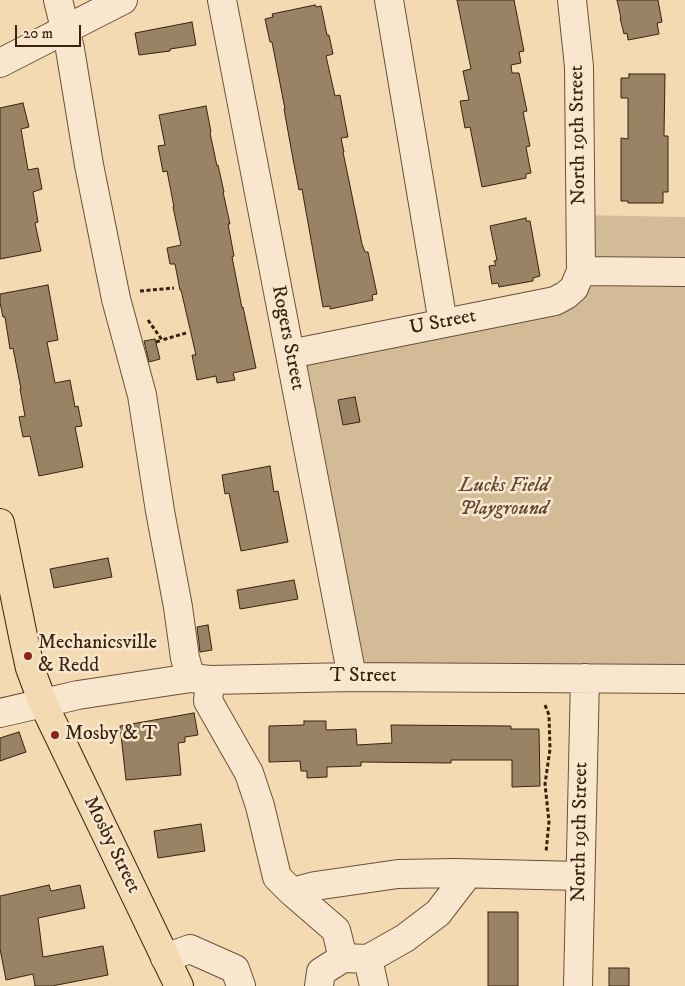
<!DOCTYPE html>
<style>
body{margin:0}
#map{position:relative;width:685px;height:986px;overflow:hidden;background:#f4dab3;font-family:"IM FELL DW Pica",serif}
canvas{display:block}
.scale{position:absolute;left:15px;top:25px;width:66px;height:22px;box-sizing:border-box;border:2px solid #392310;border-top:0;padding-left:6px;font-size:15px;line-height:18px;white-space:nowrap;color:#392310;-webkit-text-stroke:4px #f8e7ce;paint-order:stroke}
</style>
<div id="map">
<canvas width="685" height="986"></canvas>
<div class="scale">20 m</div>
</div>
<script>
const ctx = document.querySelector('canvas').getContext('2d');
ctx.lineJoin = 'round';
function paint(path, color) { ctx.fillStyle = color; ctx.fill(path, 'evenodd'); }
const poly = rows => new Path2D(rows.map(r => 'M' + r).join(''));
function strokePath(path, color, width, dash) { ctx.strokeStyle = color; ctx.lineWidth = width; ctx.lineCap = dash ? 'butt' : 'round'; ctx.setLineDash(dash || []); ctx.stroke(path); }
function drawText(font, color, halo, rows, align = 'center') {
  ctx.font = font + ' "IM FELL DW Pica",serif'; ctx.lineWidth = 5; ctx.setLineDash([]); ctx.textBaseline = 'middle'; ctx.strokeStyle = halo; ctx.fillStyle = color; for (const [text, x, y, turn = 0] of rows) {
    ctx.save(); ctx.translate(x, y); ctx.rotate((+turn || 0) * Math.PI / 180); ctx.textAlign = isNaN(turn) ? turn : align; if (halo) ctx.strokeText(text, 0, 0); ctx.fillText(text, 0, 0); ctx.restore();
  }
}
paint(poly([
 [579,215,685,217,685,680,352,678,290,356,563,302]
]), '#d4bb97');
const building = poly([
 [457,0,514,0,524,51,519,52,521,63,511,65,512,73,519,73,527,111,523,112,530,146,526,147,531,173,526,174,526,178,482,187,470,127,465,128,460,101,469,100,463,71,471,69,457,0],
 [617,0,658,0,662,22,657,23,659,34,628,40,627,33,624,34,620,18,621,18,617,0],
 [315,5,316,7,321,6,327,35,329,35,333,54,326,56,335,96,340,95,348,137,341,138,344,152,343,152,362,244,365,252,368,252,377,294,372,295,373,300,330,309,330,306,323,307,302,189,299,190,293,159,284,109,285,109,272,42,270,42,265,19,273,17,272,14,315,5],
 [192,22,196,45,170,49,170,51,139,55,135,33,192,22],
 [629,74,665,74,664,136,668,136,668,192,663,192,663,203,628,203,628,201,621,201,621,138,628,139,628,98,621,98,621,78,629,78,629,74],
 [23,103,29,127,21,129,28,170,38,168,42,189,33,192,38,222,35,223,41,251,0,259,0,108,23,103],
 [206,106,211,132,210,133,217,166,218,165,224,192,223,192,230,224,228,224,234,256,232,257,242,308,243,307,256,368,233,373,235,380,217,383,216,376,197,380,192,355,196,355,181,290,180,290,175,264,170,264,167,248,181,245,173,207,174,207,167,171,163,172,158,146,165,145,159,115,206,106],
 [526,218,526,221,530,221,540,276,533,278,533,281,499,287,498,283,492,284,489,266,496,265,494,261,497,260,490,226,526,218],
 [48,285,58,340,47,342,55,383,70,380,75,407,78,406,82,426,75,427,83,467,39,476,30,436,23,437,19,417,25,416,20,389,21,389,13,348,10,349,5,317,3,317,0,302,0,294,48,285],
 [155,339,160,359,149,362,144,341,155,339],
 [355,397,360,422,343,425,338,400,355,397],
 [270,466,274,492,278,491,288,542,241,551,229,493,225,494,222,475,270,466],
 [108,558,112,577,54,588,50,569,108,558],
 [294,580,298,599,240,609,237,590,294,580],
 [208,625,212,650,200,652,197,627,208,625],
 [194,713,198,735,185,737,185,742,178,743,181,775,126,780,120,726,194,713],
 [304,721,326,721,326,730,356,729,357,745,392,743,391,725,511,726,511,729,539,729,540,786,512,787,512,760,451,760,451,763,361,762,361,766,327,767,327,777,307,778,307,771,301,771,300,761,269,762,269,726,304,725,304,721],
 [19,732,26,752,0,761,0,738,19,732],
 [201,824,205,851,158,858,154,831,201,824],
 [49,885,51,891,80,885,85,908,38,918,43,957,103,946,108,975,52,986,35,986,33,974,6,980,0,949,0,896,49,885],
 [488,912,518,912,518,986,488,986,488,912],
 [609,968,629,968,629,986,609,986,609,968]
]);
paint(building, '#9a8265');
strokePath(building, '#392310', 1);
const minor = poly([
 [58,0,70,49,89,165,116,299,142,395,160,511,178,607,185,658,191,678],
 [222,0,352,677],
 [389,0,443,323],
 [0,63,123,0],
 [581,271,685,272],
 [290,354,555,301,566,295,574,288,581,271,579,67,572,0],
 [210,680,208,701,249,773,260,806,277,877,292,892,315,886,398,874,455,873,580,876],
 [0,713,78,695,191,678,210,680,352,677,685,679],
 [292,892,336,930,343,958],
 [165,958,190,949,235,969,241,986],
 [368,959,374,986],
 [319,986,321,972,343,958,368,959,405,938,438,913,468,874],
 [578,986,585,678]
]);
const major = poly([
 [0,523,23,636,30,668,43,703,179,986]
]);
strokePath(minor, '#685139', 30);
strokePath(major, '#392310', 30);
strokePath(poly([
 [140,291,174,288],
 [148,320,162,340,186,333],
 [156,342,162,340],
 [545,705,549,715,550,749,545,784,549,822,546,852]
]), '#392310', 3, [4, 2.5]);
strokePath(minor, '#f8e7ce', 28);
strokePath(major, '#f4dab3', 28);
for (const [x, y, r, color] of [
 [28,656,5,"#8f2418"],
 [55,735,5,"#8f2418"]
]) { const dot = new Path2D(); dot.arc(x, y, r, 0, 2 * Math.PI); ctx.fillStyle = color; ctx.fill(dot); strokePath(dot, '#f8e7ce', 2); }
drawText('20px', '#392310', '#f8e7ce', [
 ["North 19th Street",579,135,-91],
 ["U Street",443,323,-11],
 ["Rogers Street",287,338,79],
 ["T Street",363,677],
 ["North 19th Street",581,832,-89],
 ["Mosby Street",111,845,64]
]);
drawText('italic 20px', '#604932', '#f8e7ce', [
 ["Lucks Field",504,487],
 ["Playground",504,510]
]);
drawText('20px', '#392310', '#f8e7ce', [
 ["Mechanicsville",38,644],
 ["& Redd",38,667],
 ["Mosby & T",65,735]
], 'left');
</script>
